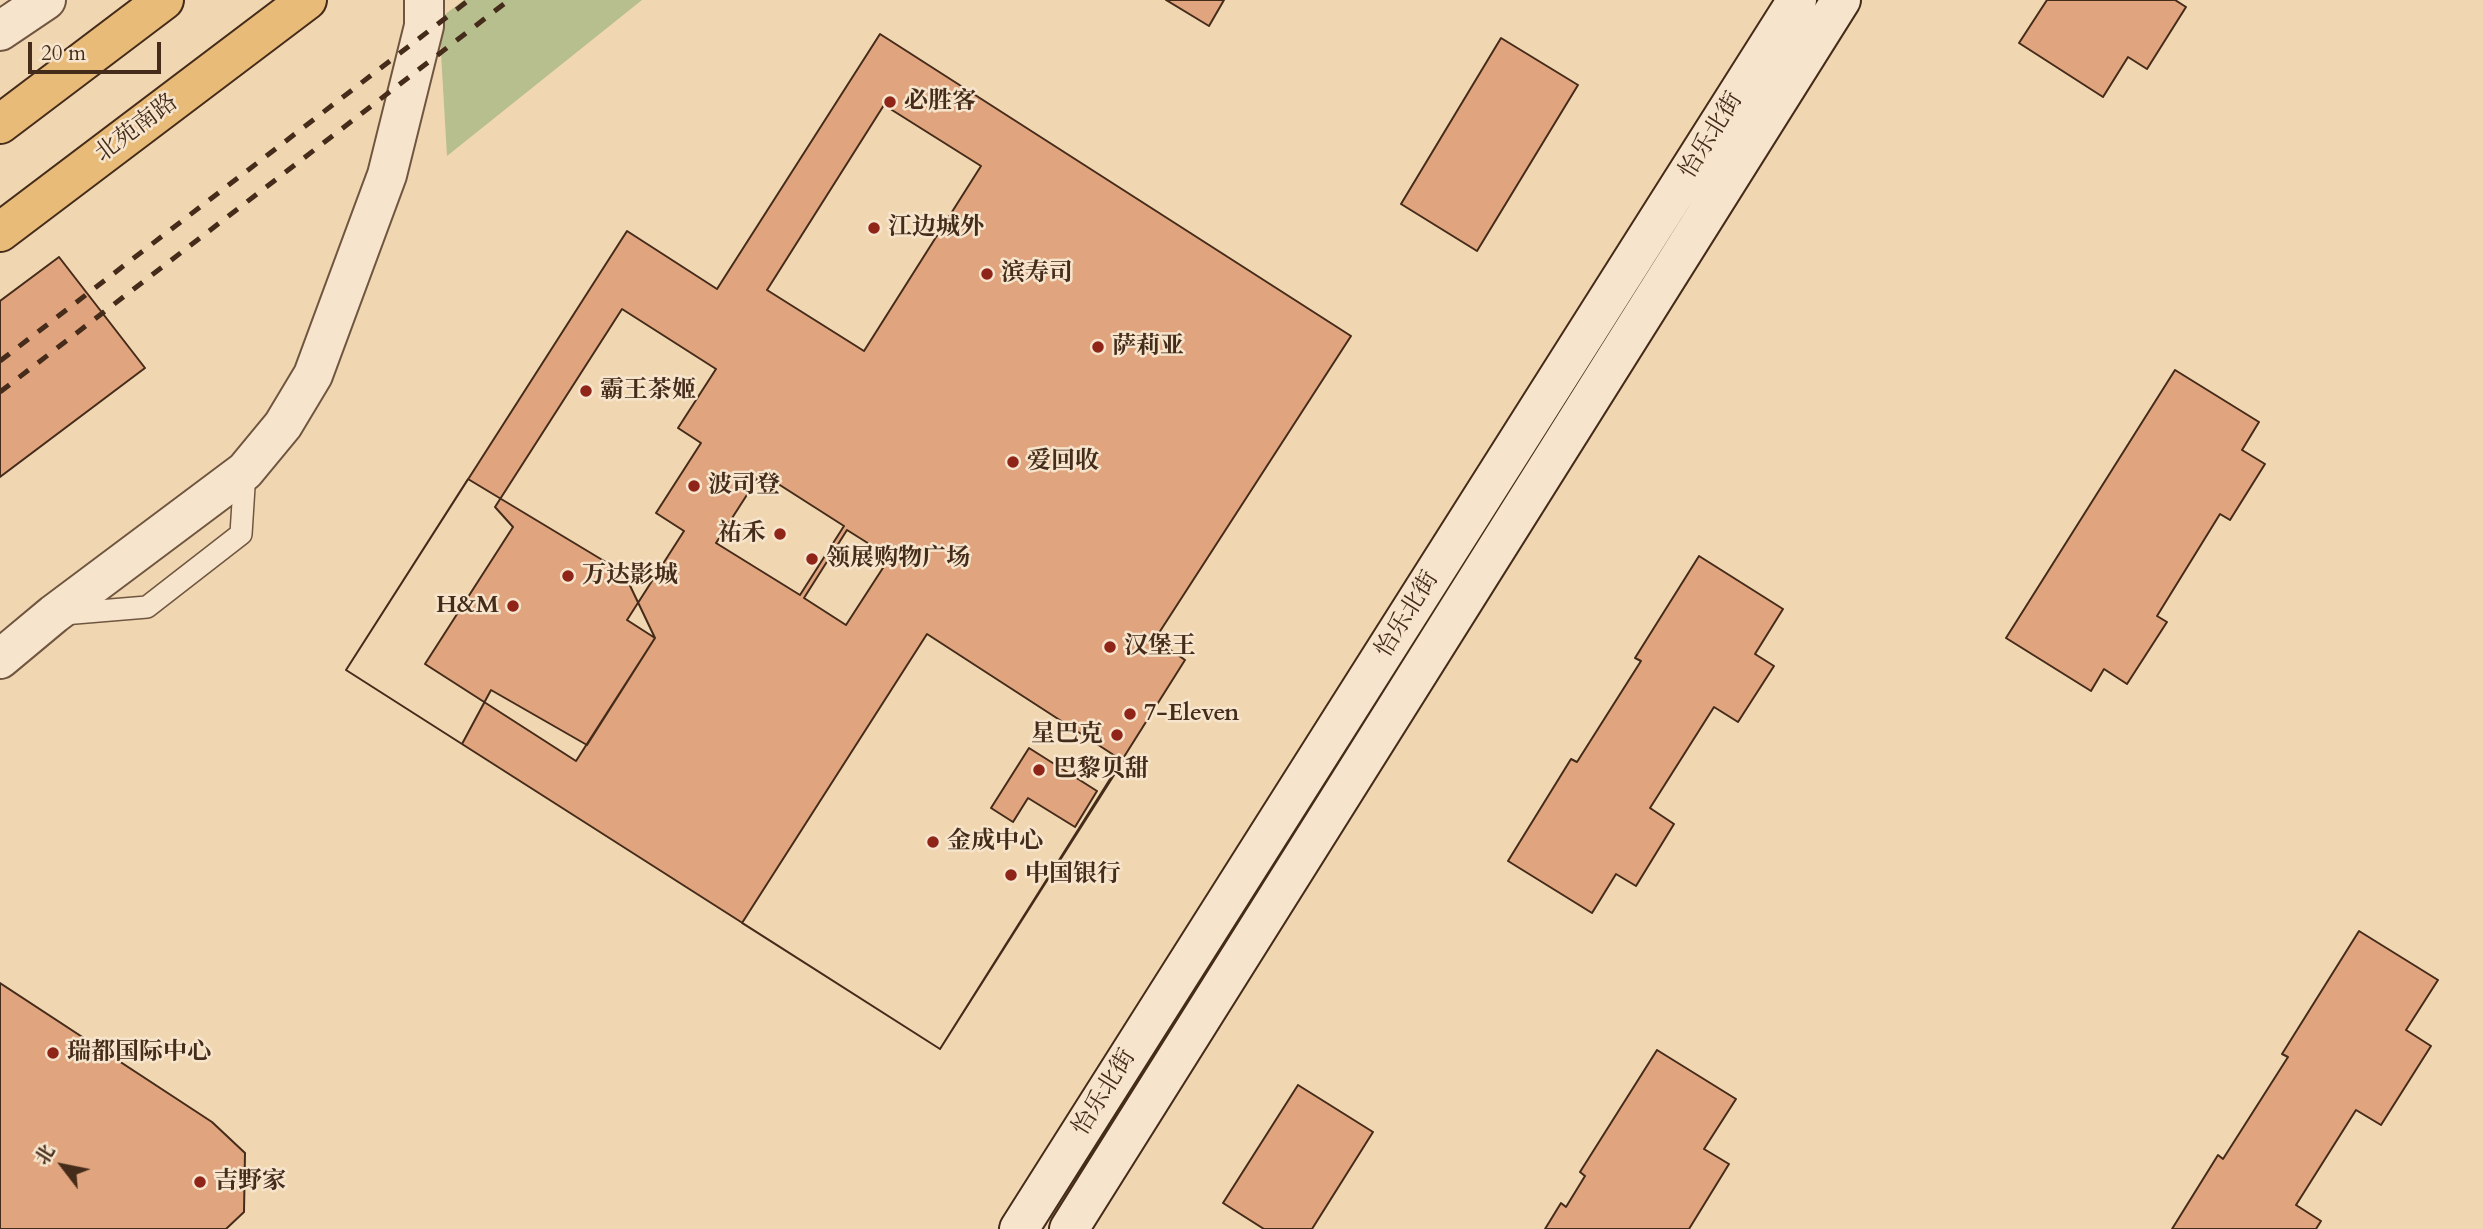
<!DOCTYPE html>
<meta charset="utf-8">
<style>
body{margin:0}
#map{position:relative;width:2483px;height:1229px;overflow:hidden;background:#f1d7b1;font-family:Cardo,"Noto Serif SC",serif}
canvas{display:block}
.north{position:absolute;left:28px;top:1131px;width:70px;height:70px;-webkit-text-stroke:5px #f6e5cc;paint-order:stroke;rotate:302deg;font-size:19px;font-weight:700;line-height:28px;text-align:center;color:#452b1a}
.north::after{content:'';display:block;margin:auto;width:24px;height:32px;background:#452b1a;clip-path:polygon(50% 0,100% 100%,50% 72%,0 100%)}
.scale{position:absolute;left:28px;top:42px;width:133px;height:32px;box-sizing:border-box;border:4px solid #452b1a;border-top:0;padding-left:9px;font-size:21px;line-height:24px;white-space:nowrap;color:#452b1a;-webkit-text-stroke:5px #f6e5cc;paint-order:stroke}
</style>
<div id="map">
<canvas width="2483" height="1229"></canvas>
<div class="north">北</div>
<div class="scale">20 m</div>
</div>
<script>
const ctx = document.querySelector('canvas').getContext('2d');
ctx.lineJoin = 'round';
function paint(path, color) { ctx.fillStyle = color; ctx.fill(path, 'evenodd'); }
const poly = rows => new Path2D(rows.map(r => 'M' + r).join(''));
function strokePath(path, color, width, dash) { ctx.strokeStyle = color; ctx.lineWidth = width; ctx.lineCap = dash ? 'butt' : 'round'; ctx.setLineDash(dash || []); ctx.stroke(path); }
function drawText(font, color, halo, rows, align = 'center') {
  ctx.font = font + ' Cardo,"Noto Serif SC",serif'; ctx.lineWidth = 5; ctx.setLineDash([]); ctx.textBaseline = 'middle'; ctx.strokeStyle = halo; ctx.fillStyle = color; for (const [text, x, y, turn = 0] of rows) {
    ctx.save(); ctx.translate(x, y); ctx.rotate((+turn || 0) * Math.PI / 180); ctx.textAlign = isNaN(turn) ? turn : align; if (halo) ctx.strokeText(text, 0, 0); ctx.fillText(text, 0, 0); ctx.restore();
  }
}
paint(poly([
 [464,0,642,0,447,156,439,19]
]), '#b7bf8e');
const building = poly([
 [1166,0,1224,0,1209,26,1166,0],
 [2047,0,2175,0,2186,7,2147,69,2128,57,2103,97,2019,43,2047,0],
 [880,34,1351,336,1155,639,1185,660,940,1049,346,670,627,231,717,289,880,34],
 [1501,38,1578,85,1477,251,1401,204,1501,38],
 [884,105,981,166,864,351,767,290,884,105],
 [59,257,145,368,0,477,0,301,59,257],
 [622,309,716,369,678,428,701,443,656,513,684,531,627,620,655,638,576,761,425,664,513,527,495,507,622,309],
 [2175,370,2259,422,2242,450,2265,464,2230,520,2220,514,2157,616,2167,622,2127,684,2104,669,2091,691,2006,638,2175,370],
 [761,473,844,526,800,595,716,543,761,473],
 [468,479,624,573,655,638,587,745,491,690,462,744,346,670,468,479],
 [847,530,890,557,846,625,804,598,847,530],
 [1699,556,1783,609,1755,654,1774,666,1738,722,1714,707,1650,808,1674,824,1636,886,1616,874,1592,913,1508,861,1571,759,1577,762,1641,661,1635,658,1699,556],
 [927,634,1123,761,940,1049,742,923,927,634],
 [1029,748,1097,791,1075,827,1028,798,1013,822,991,808,1029,748],
 [2359,931,2438,980,2406,1030,2431,1046,2381,1125,2356,1110,2296,1205,2321,1221,2316,1229,2172,1229,2218,1155,2223,1159,2288,1057,2282,1054,2359,931],
 [0,983,212,1122,245,1153,244,1212,226,1229,0,1229,0,983],
 [1657,1050,1736,1099,1704,1149,1729,1164,1689,1229,1545,1229,1561,1203,1566,1207,1585,1176,1580,1172,1657,1050],
 [1298,1085,1373,1132,1312,1229,1264,1229,1223,1203,1298,1085]
]);
paint(building, '#e0a57e');
strokePath(building, '#452b1a', 2);
const service = poly([
 [63,614,147,607,241,534,245,471]
]);
const minor = poly([
 [0,659,54,614,245,471,283,425,313,375,387,175,424,26,424,0]
]);
const tertiary = poly([
 [0,31,46,0]
]);
const secondary = poly([
 [1019,1229,1797,0],
 [1069,1229,1841,0]
]);
const trunk = poly([
 [0,124,164,0],
 [0,232,307,0]
]);
strokePath(service, '#705640', 24);
strokePath(minor, '#705640', 42);
strokePath(tertiary, '#705640', 42);
strokePath(secondary, '#452b1a', 42);
strokePath(trunk, '#452b1a', 42);
strokePath(service, '#f6e5cc', 21);
strokePath(minor, '#f6e5cc', 38);
strokePath(tertiary, '#f6e5cc', 38);
strokePath(secondary, '#f6e5cc', 38);
strokePath(trunk, '#e8bc78', 38);
strokePath(poly([
 [0,361,469,0],
 [0,392,509,0]
]), '#452b1a', 5, [12, 12]);
for (const [x, y, r, color] of [
 [890,102,7,"#8f2418"],
 [874,228,7,"#8f2418"],
 [987,274,7,"#8f2418"],
 [1098,347,7,"#8f2418"],
 [586,391,7,"#8f2418"],
 [1013,462,7,"#8f2418"],
 [694,486,7,"#8f2418"],
 [780,534,7,"#8f2418"],
 [812,559,7,"#8f2418"],
 [568,576,7,"#8f2418"],
 [513,606,7,"#8f2418"],
 [1110,647,7,"#8f2418"],
 [1130,714,7,"#8f2418"],
 [1117,735,7,"#8f2418"],
 [1039,770,7,"#8f2418"],
 [933,842,7,"#8f2418"],
 [1011,875,7,"#8f2418"],
 [53,1053,7,"#8f2418"],
 [200,1182,7,"#8f2418"]
]) { const dot = new Path2D(); dot.arc(x, y, r, 0, 2 * Math.PI); ctx.fillStyle = color; ctx.fill(dot); strokePath(dot, '#f6e5cc', 2.5); }
drawText('bold 24px', '#452b1a', '#f6e5cc', [
 ["必胜客",904,102],
 ["江边城外",888,228],
 ["滨寿司",1001,274],
 ["萨莉亚",1112,347],
 ["霸王茶姬",600,391],
 ["爱回收",1027,462],
 ["波司登",708,486],
 ["祐禾",766,534,"right"],
 ["领展购物广场",826,559],
 ["万达影城",582,576],
 ["H&M",499,606,"right"],
 ["汉堡王",1124,647],
 ["7-Eleven",1144,714],
 ["星巴克",1103,735,"right"],
 ["巴黎贝甜",1053,770],
 ["金成中心",947,842],
 ["中国银行",1025,875],
 ["瑞都国际中心",67,1053],
 ["吉野家",214,1182]
], 'left');
drawText('24px', '#452b1a', '#f6e5cc', [
 ["北苑南路",137,129,-37],
 ["怡乐北街",1712,136,-58],
 ["怡乐北街",1408,615,-58],
 ["怡乐北街",1105,1093,-58]
]);
</script>
